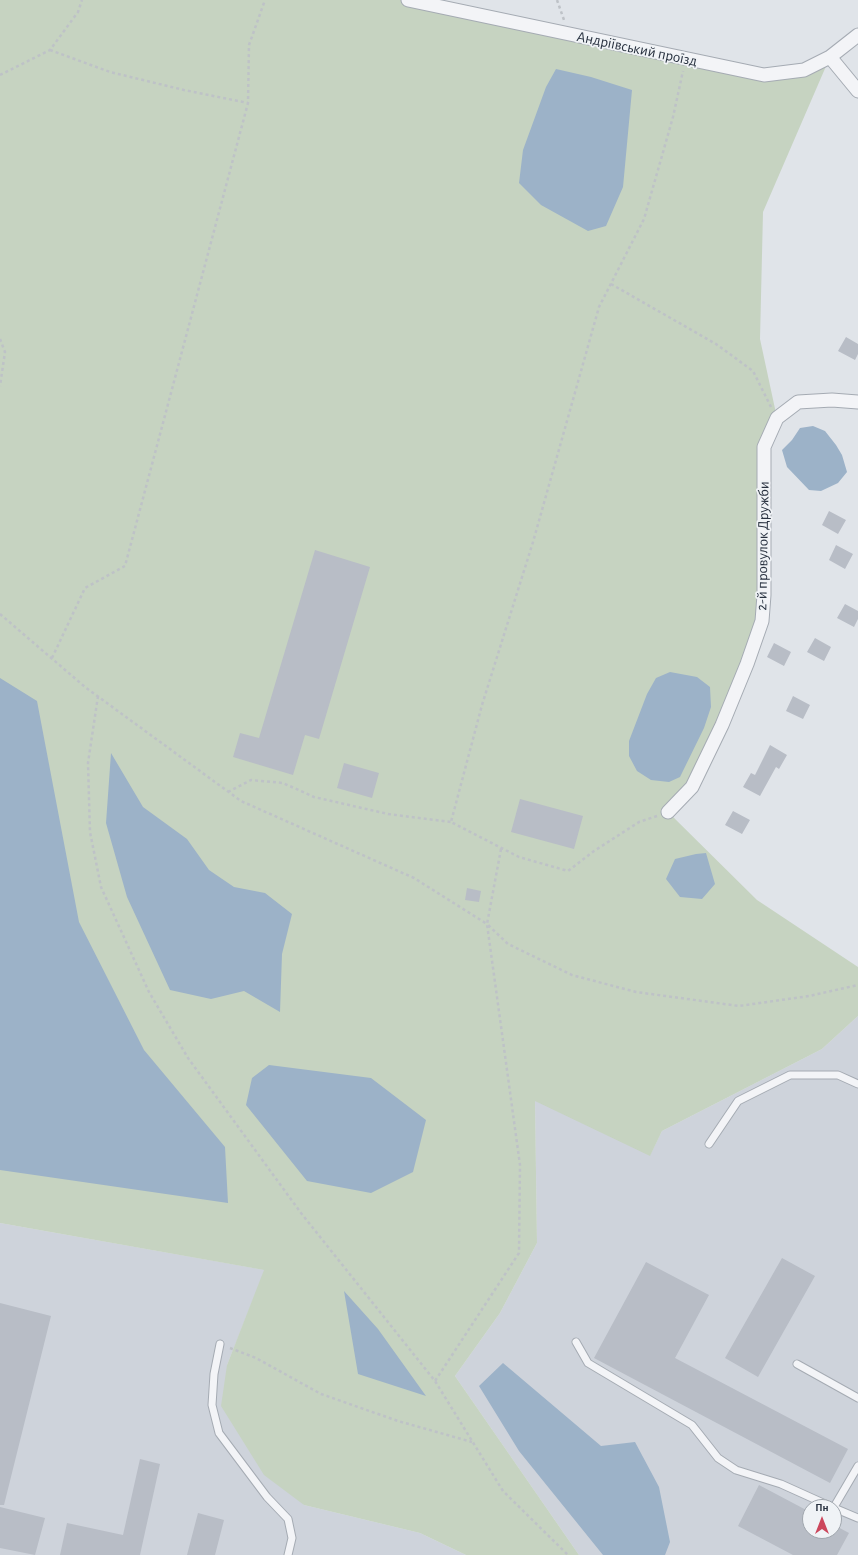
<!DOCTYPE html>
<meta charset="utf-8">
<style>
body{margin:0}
#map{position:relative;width:858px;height:1555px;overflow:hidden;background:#e0e4e9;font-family:"Alegreya Sans",sans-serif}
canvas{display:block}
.north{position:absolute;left:802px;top:1499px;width:40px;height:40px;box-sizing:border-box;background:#f0f3f6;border:1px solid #a0a6ad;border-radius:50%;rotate:0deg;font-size:11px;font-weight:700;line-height:16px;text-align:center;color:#293240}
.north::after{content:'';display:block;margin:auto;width:14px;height:18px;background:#cc475c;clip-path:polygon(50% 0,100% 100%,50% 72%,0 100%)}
</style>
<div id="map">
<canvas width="858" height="1555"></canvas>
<div class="north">Пн</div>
</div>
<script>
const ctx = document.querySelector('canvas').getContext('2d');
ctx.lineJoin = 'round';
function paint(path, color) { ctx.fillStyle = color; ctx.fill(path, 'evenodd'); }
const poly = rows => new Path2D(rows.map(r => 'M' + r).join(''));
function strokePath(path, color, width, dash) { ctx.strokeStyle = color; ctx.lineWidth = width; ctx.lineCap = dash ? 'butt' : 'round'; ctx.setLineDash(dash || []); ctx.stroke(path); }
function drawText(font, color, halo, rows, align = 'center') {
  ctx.font = font + ' "Alegreya Sans",sans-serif'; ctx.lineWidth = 3.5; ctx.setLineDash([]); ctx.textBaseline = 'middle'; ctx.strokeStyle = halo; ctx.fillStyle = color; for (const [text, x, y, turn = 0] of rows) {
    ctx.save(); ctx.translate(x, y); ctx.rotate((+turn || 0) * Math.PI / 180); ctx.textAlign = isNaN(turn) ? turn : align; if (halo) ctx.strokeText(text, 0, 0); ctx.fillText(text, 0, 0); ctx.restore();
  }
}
paint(poly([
 [858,1016,858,1555,579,1555,455,1376,500,1313,537,1243,535,1100,650,1155,662,1131,822,1049],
 [810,1507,834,1507,834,1531,810,1531],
 [0,1223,265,1270,227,1365,304,1505,420,1533,466,1555,0,1555]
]), '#ced3db');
paint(poly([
 [0,0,408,0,764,75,830,57,763,212,760,339,777,418,764,447,762,621,692,787,668,812,757,900,858,967,858,1016,822,1049,662,1131,650,1156,535,1101,537,1243,500,1313,455,1376,579,1555,466,1555,420,1533,304,1505,264,1475,221,1406,227,1365,264,1270,0,1223]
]), '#c6d3c1');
paint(poly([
 [556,69,591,77,632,90,623,187,606,226,588,231,541,205,519,183,523,150,546,87],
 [813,426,825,431,836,445,842,455,847,472,838,483,821,491,809,490,787,467,782,450,792,440,800,428],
 [670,672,697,677,710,687,711,707,704,728,680,777,669,782,651,780,637,771,629,756,629,741,647,694,656,678],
 [0,678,37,701,79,922,144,1050,225,1147,228,1203,0,1170],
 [111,753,143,807,187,839,209,870,234,887,265,893,292,914,282,954,280,1012,244,991,211,999,170,990,127,897,106,823],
 [706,853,715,884,702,899,680,897,666,879,675,859,696,854],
 [269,1065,371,1078,426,1120,413,1172,371,1193,307,1181,246,1105,252,1078],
 [344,1291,378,1329,426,1396,358,1374],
 [503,1363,601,1446,635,1442,659,1487,670,1542,665,1555,603,1555,519,1451,479,1386]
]), '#9cb2c8');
paint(poly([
 [846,337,858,344,858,354,855,360,838,351],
 [829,511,846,520,838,534,822,525],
 [836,545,853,554,845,569,829,560],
 [315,550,370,567,319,739,305,735,293,775,233,757,240,733,259,738],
 [845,604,858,611,858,619,854,627,837,618],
 [815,638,831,647,824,661,807,652],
 [774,643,791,652,784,666,767,657],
 [793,696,810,705,803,719,786,711],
 [770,745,787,755,779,769,776,767,760,796,743,787,751,773,755,775],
 [344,763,379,773,372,798,337,788],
 [520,799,583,816,574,849,511,832],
 [733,811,750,820,742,834,725,825],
 [467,888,481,891,479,902,465,900],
 [782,1258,815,1276,758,1377,725,1358],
 [646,1262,709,1295,675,1358,848,1449,830,1483,594,1358],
 [0,1303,51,1316,4,1505,0,1505],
 [140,1459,160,1464,140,1555,60,1555,67,1523,123,1535],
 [759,1485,810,1512,810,1531,834,1531,834,1525,849,1533,837,1555,793,1555,738,1526],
 [0,1507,45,1518,35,1555,0,1548],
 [198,1513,224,1520,215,1555,187,1555]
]), '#b8bdc6');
const service = poly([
 [709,1144,738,1101,790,1075,838,1075,858,1084],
 [576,1342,588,1363,692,1425,718,1458,736,1470,781,1484,832,1507],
 [220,1344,214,1374,212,1405,219,1433,267,1497,288,1519,292,1538,288,1555],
 [797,1364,858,1398],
 [834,1507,858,1466],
 [834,1508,858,1518]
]);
const minor = poly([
 [408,0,764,75,804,70,830,57,858,35],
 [830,57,858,91],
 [668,812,692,787,722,725,747,664,762,621,764,595,764,447,777,418,798,402,832,400,858,402]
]);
strokePath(service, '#a5abb3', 9);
strokePath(minor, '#a5abb3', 15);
strokePath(poly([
 [557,0,564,20],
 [50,50,110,72,184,90,248,103],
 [0,75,50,50,78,12,82,0],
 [611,284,716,344,753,371,771,407],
 [0,339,5,352,0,386],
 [0,614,85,687,241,801,414,878,487,924,520,1165,519,1253,435,1381],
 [52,658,85,588,125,566,248,103,249,45,265,0],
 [98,696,88,763,90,832,101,887,149,992,188,1058,301,1213,435,1381,503,1491,568,1555],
 [228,792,251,780,283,783,314,797,388,814,451,822],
 [657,816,639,822,594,851,568,871,519,857,451,822,482,705,533,542,599,307,644,219,673,117,683,71],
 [501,849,487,924,508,944,572,975,636,992,739,1006,809,996,858,985],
 [230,1348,256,1358,321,1394,398,1421,472,1442]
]), '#bec2c7', 2.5, [3, 3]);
strokePath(service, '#f3f4f7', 7);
strokePath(minor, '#f3f4f7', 13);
drawText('15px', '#293240', '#f0f3f6', [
 ["Андріївський проїзд",637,49,12],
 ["2-й провулок Дружби",763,546,-89]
]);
</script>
